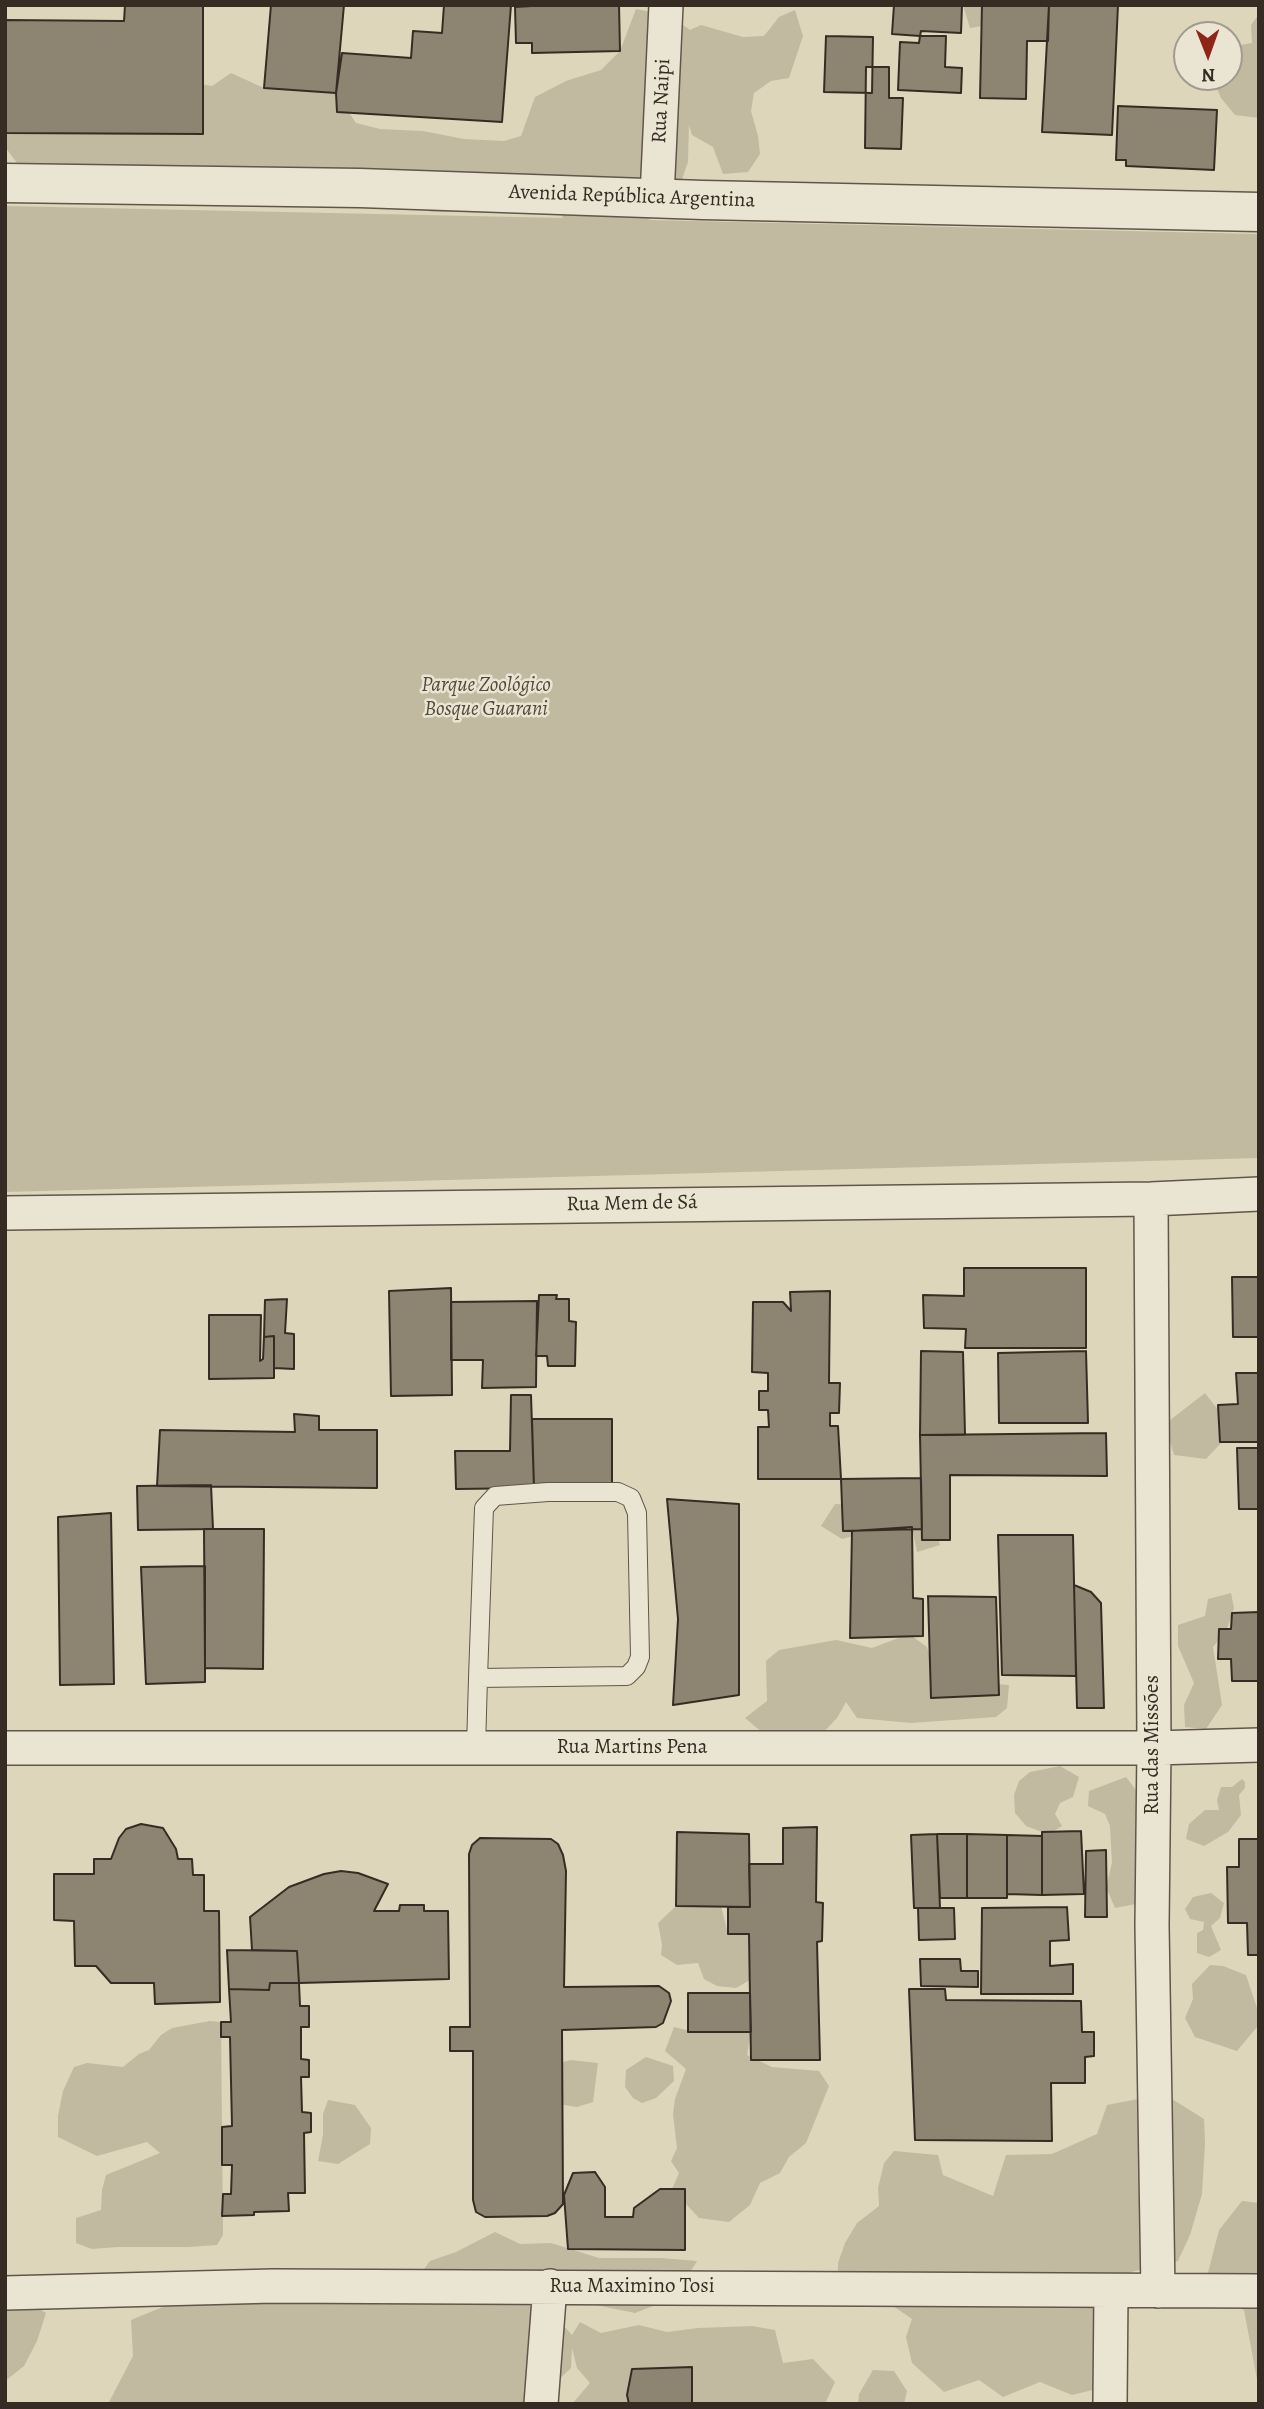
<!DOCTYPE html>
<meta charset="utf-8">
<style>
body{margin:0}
#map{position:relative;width:1264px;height:2409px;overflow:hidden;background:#ded6bb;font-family:Alegreya,serif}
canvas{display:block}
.frame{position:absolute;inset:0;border:7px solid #372c23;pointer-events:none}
.north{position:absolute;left:1173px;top:21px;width:70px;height:70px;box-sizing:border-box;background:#eae4d3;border:2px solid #a29a8d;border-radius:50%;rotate:179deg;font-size:19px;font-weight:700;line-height:28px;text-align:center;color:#372c23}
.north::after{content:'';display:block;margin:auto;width:24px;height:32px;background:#8f2418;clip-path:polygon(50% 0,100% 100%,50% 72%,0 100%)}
</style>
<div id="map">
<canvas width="1264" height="2409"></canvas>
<div class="frame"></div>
<div class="north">N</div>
</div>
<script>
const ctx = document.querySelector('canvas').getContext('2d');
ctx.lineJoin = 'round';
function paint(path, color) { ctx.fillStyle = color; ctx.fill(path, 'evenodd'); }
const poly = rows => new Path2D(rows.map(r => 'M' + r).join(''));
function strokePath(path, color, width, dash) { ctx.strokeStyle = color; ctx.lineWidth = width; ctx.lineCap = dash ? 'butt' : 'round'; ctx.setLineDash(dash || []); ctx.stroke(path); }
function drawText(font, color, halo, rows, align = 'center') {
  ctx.font = font + ' Alegreya,serif'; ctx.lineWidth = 5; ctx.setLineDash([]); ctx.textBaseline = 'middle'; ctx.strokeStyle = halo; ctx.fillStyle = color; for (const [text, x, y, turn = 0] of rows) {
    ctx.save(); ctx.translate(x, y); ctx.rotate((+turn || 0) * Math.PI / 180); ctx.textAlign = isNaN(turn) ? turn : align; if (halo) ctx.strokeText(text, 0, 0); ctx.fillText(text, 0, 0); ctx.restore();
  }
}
paint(poly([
 [963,5,1014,5,988,25,970,28],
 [636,9,671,16,690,30,701,25,743,37,764,36,779,17,795,10,803,36,789,78,771,81,754,93,751,111,758,136,760,154,748,172,723,174,713,147,692,135,689,125,688,162,678,191,663,213,648,220,1259,234,1259,1158,5,1192,5,206,563,218,560,213,431,212,370,188,32,183,5,147,5,130,172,79,212,86,231,73,264,88,336,93,356,123,380,129,423,131,464,139,504,141,521,136,535,97,566,81,601,70,620,51],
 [1259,14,1259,118,1235,115,1221,98,1212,77,1229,77,1229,50,1234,46,1252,43,1251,25],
 [1205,1393,1219,1411,1224,1440,1206,1459,1174,1455,1165,1424],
 [927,1495,940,1545,917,1552,912,1527,890,1526,842,1539,821,1526,835,1504,859,1505],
 [1231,1593,1234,1608,1227,1629,1213,1647,1222,1705,1206,1729,1185,1727,1184,1705,1194,1683,1178,1646,1178,1625,1205,1616,1208,1599],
 [909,1634,927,1647,937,1679,1009,1685,1007,1708,996,1717,911,1723,857,1718,846,1702,837,1718,819,1737,770,1739,745,1718,767,1701,766,1661,779,1650,836,1640,872,1648],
 [1060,1766,1079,1777,1073,1797,1060,1803,1055,1814,1062,1826,1052,1832,1042,1832,1026,1826,1015,1813,1014,1795,1019,1781,1030,1772],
 [1126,1777,1142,1798,1136,1819,1144,1839,1136,1854,1145,1888,1136,1904,1115,1908,1106,1887,1112,1863,1110,1826,1105,1814,1088,1806,1089,1791],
 [1242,1779,1245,1782,1245,1788,1239,1795,1241,1815,1228,1832,1204,1846,1186,1839,1189,1824,1205,1810,1219,1810,1217,1800,1221,1787,1232,1787],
 [1211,1893,1224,1903,1220,1918,1211,1926,1221,1950,1209,1957,1197,1953,1197,1933,1203,1930,1204,1922,1190,1919,1185,1909,1193,1897],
 [701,1902,721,1906,728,1934,749,1934,757,1940,758,1960,750,1980,736,1988,717,1986,704,1979,698,1963,677,1965,661,1955,662,1945,658,1923,676,1906],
 [1210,1965,1223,1966,1246,1975,1257,2008,1257,2027,1237,2051,1195,2037,1185,2018,1193,1999,1192,1984],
 [709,2017,751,2032,747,2055,772,2067,819,2071,829,2086,806,2143,789,2157,780,2173,760,2183,750,2205,729,2222,699,2218,672,2189,679,2173,671,2161,677,2148,673,2114,675,2099,686,2069,665,2051,674,2027,695,2032],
 [210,2021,221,2022,223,2235,217,2245,188,2247,118,2247,92,2249,76,2243,76,2218,101,2210,102,2190,106,2175,160,2153,147,2142,97,2156,58,2137,58,2116,63,2091,74,2067,87,2063,123,2067,139,2054,149,2050,161,2035,172,2028],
 [646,2057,673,2066,674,2081,656,2098,642,2103,633,2098,625,2087,626,2070],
 [571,2060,598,2063,593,2102,577,2107,558,2104,547,2066],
 [1164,2094,1204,2119,1205,2143,1202,2194,1190,2235,1178,2261,1131,2272,1101,2388,1072,2395,1040,2382,1003,2397,979,2380,944,2392,912,2363,906,2337,912,2319,893,2306,838,2288,838,2263,845,2243,857,2223,879,2206,878,2188,884,2163,894,2151,938,2155,943,2175,993,2196,1006,2155,1052,2154,1097,2134,1107,2105],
 [328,2100,355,2105,371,2128,370,2144,338,2164,318,2161,323,2135,323,2114],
 [1242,2201,1259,2203,1259,2390,1244,2310,1203,2292,1219,2230],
 [495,2232,520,2244,551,2243,599,2258,661,2258,697,2261,674,2298,635,2313,571,2300,540,2300,572,2335,580,2322,601,2333,639,2325,667,2332,698,2328,752,2326,775,2330,783,2363,813,2359,835,2382,825,2404,692,2404,692,2367,632,2369,627,2395,629,2404,572,2404,590,2383,577,2368,572,2348,571,2368,544,2393,539,2404,108,2404,133,2356,131,2320,177,2301,343,2287,384,2305,411,2287,430,2261,456,2252],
 [26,2300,46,2313,37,2341,24,2366,5,2381,5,2308],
 [873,2370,894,2371,907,2391,904,2404,858,2404,859,2394]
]), '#c2b9a1');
const building = poly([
 [125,5,203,5,203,134,5,133,5,20,124,21,125,5],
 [271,5,344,5,336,93,264,88,271,5],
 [444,5,511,5,502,122,337,112,336,93,342,53,411,58,413,31,442,33,444,5],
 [548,5,619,5,620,51,532,53,532,43,516,43,515,7,548,5],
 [894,5,962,5,961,33,921,31,920,36,892,34,894,5],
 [982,5,1049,5,1048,41,1027,41,1026,99,980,98,982,5],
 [1049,5,1118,5,1112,135,1042,132,1049,5],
 [826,36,873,37,872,93,824,92,826,36],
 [920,36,946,36,945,67,962,68,961,93,898,90,900,42,919,43,920,36],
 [866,67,889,67,889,98,903,98,901,149,865,148,866,67],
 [1118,106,1217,110,1214,170,1126,166,1126,160,1116,160,1118,106],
 [964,1268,1086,1268,1086,1348,965,1348,966,1329,924,1328,923,1295,964,1296,964,1268],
 [1232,1277,1259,1277,1259,1337,1233,1337,1232,1277],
 [451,1288,452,1395,391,1396,389,1291,451,1288],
 [830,1291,829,1383,840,1383,839,1413,830,1413,830,1426,838,1426,841,1479,758,1479,758,1427,769,1427,768,1410,759,1410,759,1391,768,1391,768,1373,752,1372,753,1302,783,1302,791,1311,790,1292,830,1291],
 [539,1295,557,1295,556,1299,569,1299,569,1321,576,1322,575,1366,548,1366,547,1356,536,1356,539,1295],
 [287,1299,285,1333,294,1334,294,1369,274,1368,274,1336,264,1337,265,1300,287,1299],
 [537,1301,536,1387,482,1388,483,1360,451,1360,451,1302,537,1301],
 [209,1315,261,1315,260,1361,263,1359,264,1337,274,1336,274,1378,209,1379,209,1315],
 [921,1351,963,1352,965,1435,920,1435,921,1351],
 [1086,1351,1088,1423,999,1423,998,1353,1086,1351],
 [1236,1373,1259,1373,1259,1442,1220,1442,1218,1405,1238,1404,1236,1373],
 [511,1395,531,1395,534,1488,456,1489,455,1451,510,1451,511,1395],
 [294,1414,319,1416,319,1430,377,1430,377,1488,157,1486,160,1430,295,1432,294,1414],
 [532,1419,612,1419,612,1485,534,1488,532,1419],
 [1106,1433,1107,1476,950,1475,950,1540,922,1540,920,1435,1106,1433],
 [1237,1448,1259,1448,1259,1509,1239,1509,1237,1448],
 [921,1478,922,1529,843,1531,841,1479,921,1478],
 [211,1485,213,1529,138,1530,137,1486,211,1485],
 [667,1499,739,1504,739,1695,673,1705,678,1619,667,1499],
 [111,1513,114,1684,60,1685,58,1517,111,1513],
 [912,1527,913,1598,923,1599,923,1636,850,1638,852,1531,912,1527],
 [204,1529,264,1529,263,1669,205,1668,204,1529],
 [998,1535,1073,1535,1076,1676,1002,1675,998,1535],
 [205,1566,205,1682,146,1684,141,1567,205,1566],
 [1074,1585,1091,1592,1101,1603,1104,1708,1077,1708,1074,1585],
 [928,1596,996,1597,999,1695,931,1698,928,1596],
 [1259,1612,1259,1681,1232,1681,1231,1659,1218,1659,1219,1629,1231,1629,1232,1613,1259,1612],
 [141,1824,163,1828,176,1849,178,1859,192,1859,193,1875,204,1875,204,1911,219,1911,220,2002,155,2004,154,1983,111,1983,96,1966,75,1966,74,1921,54,1920,54,1874,94,1874,94,1859,111,1859,119,1838,126,1829,141,1824],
 [817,1827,816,1902,823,1903,822,1941,817,1942,820,2060,751,2060,749,1934,728,1934,728,1907,750,1907,749,1864,783,1864,783,1828,817,1827],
 [1081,1831,1084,1894,1042,1895,1042,1832,1081,1831],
 [677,1832,749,1834,750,1907,676,1906,677,1832],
 [937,1834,940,1908,914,1908,911,1835,937,1834],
 [937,1834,967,1834,967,1898,940,1898,937,1834],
 [967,1834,1007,1835,1007,1898,967,1898,967,1834],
 [1007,1835,1042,1836,1042,1895,1007,1894,1007,1835],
 [480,1838,551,1839,558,1844,563,1855,566,1871,564,1987,659,1986,669,1993,671,2001,663,2023,656,2027,562,2030,563,2204,555,2213,547,2216,485,2217,476,2212,473,2200,473,2051,450,2051,450,2027,470,2027,469,1854,472,1845,480,1838],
 [1239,1839,1259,1839,1259,1955,1248,1955,1247,1923,1228,1923,1227,1867,1239,1867,1239,1839],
 [1106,1850,1107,1917,1085,1917,1086,1851,1106,1850],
 [341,1871,358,1873,388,1884,374,1911,399,1911,400,1905,424,1905,424,1911,448,1911,449,1979,299,1983,297,1951,252,1950,250,1917,289,1887,324,1874,341,1871],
 [1067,1907,1069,1940,1050,1941,1050,1966,1073,1964,1073,1994,981,1994,982,1908,1067,1907],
 [918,1908,954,1908,955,1939,919,1940,918,1908],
 [227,1950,297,1951,299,1983,270,1983,269,1990,229,1989,227,1950],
 [920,1959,960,1959,961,1971,978,1971,978,1987,921,1986,920,1959],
 [270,1983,299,1983,300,2006,309,2006,309,2027,301,2027,301,2059,309,2060,309,2077,301,2077,302,2112,311,2113,311,2132,304,2133,305,2193,288,2193,289,2211,254,2212,254,2215,222,2216,223,2194,231,2194,232,2165,222,2165,222,2127,232,2126,230,2037,221,2037,221,2022,231,2022,229,1989,269,1990,270,1983],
 [909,1989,945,1989,946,2000,1081,2001,1082,2032,1094,2032,1094,2056,1085,2057,1085,2083,1051,2083,1052,2141,915,2140,909,1989],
 [688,1993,750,1993,751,2032,688,2032,688,1993],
 [595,2172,605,2187,605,2217,633,2217,634,2208,660,2189,685,2189,685,2250,568,2249,564,2195,573,2173,595,2172],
 [692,2367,692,2404,629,2404,627,2395,632,2369,692,2367]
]);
paint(building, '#8e8472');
strokePath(building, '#372c23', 2);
const service = poly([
 [476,1748,478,1678,484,1508,495,1496,548,1492,618,1492,631,1498,637,1513,640,1657,636,1667,627,1676,478,1678]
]);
const minor = poly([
 [657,197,666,5],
 [1151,1199,1154,1748,1152,1925,1158,2291],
 [5,1213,1151,1199,1259,1194],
 [5,1748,1154,1748,1259,1745],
 [5,2293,273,2286,1259,2291],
 [541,2404,550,2286],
 [1110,2404,1111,2291]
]);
const tertiary = poly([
 [5,183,360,188,703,200,1259,212]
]);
strokePath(service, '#615649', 20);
strokePath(minor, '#615649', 36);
strokePath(tertiary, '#615649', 41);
strokePath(service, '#eae4d3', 18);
strokePath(minor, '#eae4d3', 33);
strokePath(tertiary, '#eae4d3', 38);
drawText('21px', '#372c23', '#eae4d3', [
 ["Rua Naipi",662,101,-87],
 ["Avenida República Argentina",632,197,2],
 ["Rua Mem de Sá",632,1204,-1],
 ["Rua das Missões",1153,1745,-90],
 ["Rua Martins Pena",632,1748],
 ["Rua Maximino Tosi",632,2287]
]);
drawText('italic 21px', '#53483c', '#eae4d3', [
 ["Parque Zoológico",486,686],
 ["Bosque Guarani",486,710]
]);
</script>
